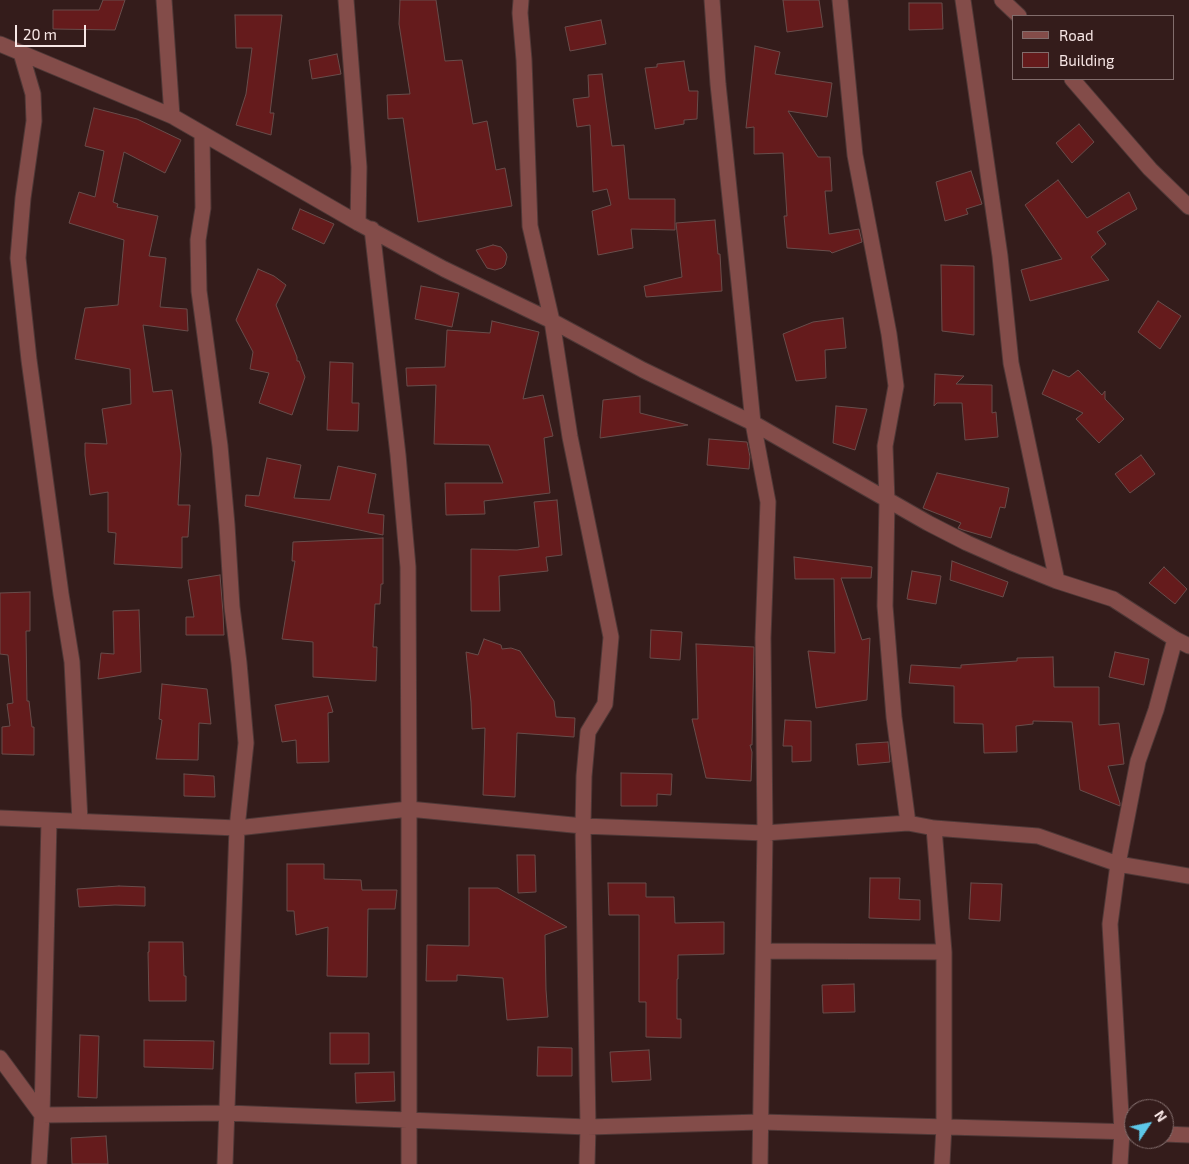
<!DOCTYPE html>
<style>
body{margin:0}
#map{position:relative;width:1189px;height:1164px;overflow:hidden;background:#341c1b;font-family:"Exo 2",sans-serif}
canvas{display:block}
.legend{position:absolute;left:1012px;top:15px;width:162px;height:65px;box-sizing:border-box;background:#341c1b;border:1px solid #826d6c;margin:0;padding:6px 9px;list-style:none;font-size:15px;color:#f7e6e5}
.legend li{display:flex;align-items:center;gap:10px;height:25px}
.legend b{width:25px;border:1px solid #826d6c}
.north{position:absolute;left:1124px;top:1099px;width:50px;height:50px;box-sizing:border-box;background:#341c1b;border:1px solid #826d6c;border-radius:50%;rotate:56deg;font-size:14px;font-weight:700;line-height:20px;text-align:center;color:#f7e6e5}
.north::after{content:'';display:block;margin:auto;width:18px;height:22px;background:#5dc7e8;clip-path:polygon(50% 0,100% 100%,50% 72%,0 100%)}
.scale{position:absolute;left:15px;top:25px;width:71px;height:22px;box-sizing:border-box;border:2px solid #f7e6e5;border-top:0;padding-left:6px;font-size:15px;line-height:18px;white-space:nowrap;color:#f7e6e5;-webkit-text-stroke:4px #341c1b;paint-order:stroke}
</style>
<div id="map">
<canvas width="1189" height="1164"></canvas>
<ul class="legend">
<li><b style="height:6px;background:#834c49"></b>Road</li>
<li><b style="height:14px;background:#651b1c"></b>Building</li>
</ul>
<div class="north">N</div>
<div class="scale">20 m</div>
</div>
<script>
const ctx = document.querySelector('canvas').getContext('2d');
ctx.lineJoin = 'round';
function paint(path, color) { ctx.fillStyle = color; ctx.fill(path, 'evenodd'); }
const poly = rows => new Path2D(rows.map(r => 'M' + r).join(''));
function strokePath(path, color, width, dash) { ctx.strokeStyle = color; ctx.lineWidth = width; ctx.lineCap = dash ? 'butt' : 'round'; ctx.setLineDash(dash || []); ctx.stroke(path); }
const building = poly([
 [103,0,125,0,115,30,53,29,53,10,99,10,103,0],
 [400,0,436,0,445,61,462,60,473,124,487,121,496,170,505,168,512,206,418,222,403,118,388,119,387,95,410,94,399,24,400,0],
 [783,0,819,0,823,27,787,32,783,0],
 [909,3,942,3,943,29,909,30,909,3],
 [235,15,282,15,270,113,274,113,271,135,236,125,246,94,252,48,236,48,235,15],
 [601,20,606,44,570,51,565,27,601,20],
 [755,46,780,52,775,74,832,83,827,117,788,111,818,157,830,157,832,191,825,191,829,234,859,229,862,242,832,253,830,251,787,248,784,216,787,216,783,153,754,154,754,127,746,128,755,46],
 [337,54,341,74,312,79,309,60,337,54],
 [684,61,689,91,698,91,697,119,684,120,684,124,655,129,645,68,657,67,657,64,684,61],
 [602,74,612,146,624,145,629,199,675,199,675,230,631,229,633,248,598,255,592,211,611,205,607,189,593,192,590,125,577,127,573,99,589,97,588,75,602,74],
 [94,108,137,119,181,140,165,173,124,152,113,202,118,204,117,207,158,216,149,256,166,258,160,307,187,309,188,331,143,325,153,392,172,390,181,454,178,505,190,505,188,537,182,537,182,568,114,564,116,533,108,532,108,492,90,495,85,455,85,443,107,444,102,409,131,404,130,369,75,359,85,308,118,305,124,240,69,223,79,192,95,197,104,151,85,146,94,108],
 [1079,124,1094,142,1072,163,1056,143,1079,124],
 [971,171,982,204,966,209,968,214,945,221,936,182,971,171],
 [1058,180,1087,218,1129,192,1137,209,1097,232,1106,244,1091,257,1109,280,1030,301,1021,270,1062,259,1025,205,1058,180],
 [300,209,334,224,324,244,292,229,300,209],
 [715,220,718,254,720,254,722,291,646,297,644,286,682,277,676,223,715,220],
 [493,245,501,247,506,253,507,257,505,265,502,268,495,270,487,268,476,250,493,245],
 [941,265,974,266,974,335,942,331,941,265],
 [258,269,274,276,286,285,276,305,297,357,297,361,299,361,305,377,292,415,259,403,269,373,250,369,253,352,236,320,258,269],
 [421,286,459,293,452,327,415,319,421,286],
 [1158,301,1181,316,1160,349,1138,332,1158,301],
 [843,318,846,348,825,350,826,378,796,381,783,334,813,322,843,318],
 [492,321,539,332,523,399,543,395,553,436,544,438,550,493,484,501,485,514,446,515,445,483,503,483,489,445,434,444,436,385,407,386,406,368,445,367,447,330,490,333,492,321],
 [330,362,353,363,352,403,359,403,358,431,327,430,330,362],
 [1053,370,1069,377,1078,370,1102,395,1105,391,1105,399,1124,419,1099,443,1076,419,1083,413,1042,394,1053,370],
 [935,374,964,376,956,384,992,385,992,413,996,412,998,437,965,440,962,403,937,403,934,406,935,374],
 [640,396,640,413,688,425,600,438,603,400,640,396],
 [836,406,867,409,855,450,833,443,836,406],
 [709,439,747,442,750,457,749,469,707,465,709,439],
 [1141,455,1155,474,1130,493,1115,474,1141,455],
 [267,458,301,465,294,498,330,500,338,466,376,474,368,513,384,515,383,535,245,506,246,495,259,496,267,458],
 [937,473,1009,488,1005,508,1000,507,991,538,963,530,958,528,961,523,923,508,937,473],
 [557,500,562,555,546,557,548,571,499,576,500,611,471,611,471,549,517,550,539,547,534,502,557,500],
 [383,538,383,584,381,584,380,604,375,604,373,647,377,647,376,681,313,677,313,642,282,639,295,561,292,561,293,542,383,538],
 [794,557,872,567,871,578,841,578,862,640,870,638,867,700,816,708,808,651,835,653,834,579,795,579,794,557],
 [952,561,1008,582,1003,597,950,580,952,561],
 [1164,567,1187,589,1175,604,1149,583,1164,567],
 [912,571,941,576,936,604,907,599,912,571],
 [220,575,223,613,224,635,186,635,186,617,194,617,188,580,220,575],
 [30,592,30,631,26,631,27,701,29,701,32,727,34,727,34,755,2,754,2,727,10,726,7,704,13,703,8,655,0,654,0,593,30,592],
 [139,610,141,672,98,679,101,653,114,654,113,611,139,610],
 [651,630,682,632,680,660,650,658,651,630],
 [484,639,501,645,502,649,511,648,520,651,554,701,556,717,575,718,574,737,517,733,515,797,483,795,485,728,472,729,471,702,466,652,478,655,484,639],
 [696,644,754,647,752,745,750,745,752,752,751,781,706,778,692,719,698,719,696,644],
 [1115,652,1149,659,1144,685,1109,677,1115,652],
 [1053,657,1054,687,1099,687,1099,725,1119,723,1124,764,1108,766,1120,803,1120,806,1080,790,1072,722,1033,721,1033,724,1016,726,1017,752,984,753,983,724,954,723,954,686,909,683,911,665,961,668,961,665,1017,661,1017,658,1053,657],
 [162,684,207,689,211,724,199,723,198,760,156,759,162,720,159,719,162,684],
 [328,696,333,712,328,713,329,762,297,763,296,740,282,742,275,705,328,696],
 [785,720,811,721,811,761,792,762,792,746,783,746,785,720],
 [888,742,890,762,858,765,856,744,888,742],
 [621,773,672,774,671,795,657,794,657,806,621,806,621,773],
 [184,774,214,776,215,797,184,796,184,774],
 [517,855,535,855,536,892,518,893,517,855],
 [287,864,324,864,324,879,361,880,362,890,397,890,395,909,368,909,367,977,327,976,328,927,296,935,294,911,287,911,287,864],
 [870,878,900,878,899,899,920,900,920,920,869,918,870,878],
 [608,883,646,883,646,897,674,897,675,923,724,922,724,954,678,955,678,979,677,979,677,1019,681,1019,681,1038,646,1037,646,1002,639,1002,639,915,609,915,608,883],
 [971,883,1002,884,1000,921,969,919,971,883],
 [119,886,145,887,145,906,115,905,79,907,77,889,119,886],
 [469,888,498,888,567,927,545,935,546,990,548,1017,507,1020,503,978,457,975,457,981,426,981,427,945,469,946,469,888],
 [149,942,183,942,184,976,186,976,186,1001,149,1001,148,952,149,952,149,942],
 [854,984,855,1012,823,1013,822,985,854,984],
 [330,1033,369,1033,369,1064,330,1064,330,1033],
 [80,1035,99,1036,97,1098,78,1097,80,1035],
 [144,1040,214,1041,213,1069,144,1067,144,1040],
 [538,1047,572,1048,572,1076,537,1076,538,1047],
 [649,1050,651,1080,612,1082,610,1052,649,1050],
 [394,1072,395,1101,356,1103,355,1073,394,1072],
 [106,1136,108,1164,72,1164,71,1138,106,1136]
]);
paint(building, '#651b1c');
strokePath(building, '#684d4b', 1);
const minor = poly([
 [164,0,172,116],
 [346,0,359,167,358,223],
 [521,0,520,13,524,60,530,226,552,321,570,437,611,637,605,704,588,732,584,776,583,826,588,1127,587,1164],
 [712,0,718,84,739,283,753,423,768,502,763,638,765,833,760,1164],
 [840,0,855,155,889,334,896,386,885,446,887,501,885,606,894,717,908,823],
 [963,0,1000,256,1011,363,1057,581],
 [1002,0,1019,16],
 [0,44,172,116,358,223,444,269,552,321,643,370,753,423,928,523,967,543,1010,562,1057,581,1113,599,1175,639,1189,646],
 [21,53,33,94,34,121,23,198,18,258,29,360,61,594,72,662,80,821],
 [1072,79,1150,169,1189,207],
 [202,134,203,208,198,240,199,291,220,446,227,525,232,607,239,663,246,743,237,828,225,1164],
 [372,229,398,455,408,567,409,809,409,1164],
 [0,818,237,828,409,809,583,826,765,833,908,823,934,828,1038,836,1118,864,1189,876],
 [934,828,944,952,944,1126,942,1164],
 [764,951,944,952],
 [0,1058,42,1115,227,1113,588,1127,760,1122,1134,1132],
 [1164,1134,1189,1135],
 [39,1164,42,1115,49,821],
 [1120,1164,1122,1132,1110,924,1118,864,1138,761,1156,710,1175,639]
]);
strokePath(minor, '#4f3837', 17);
strokePath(minor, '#834c49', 15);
</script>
